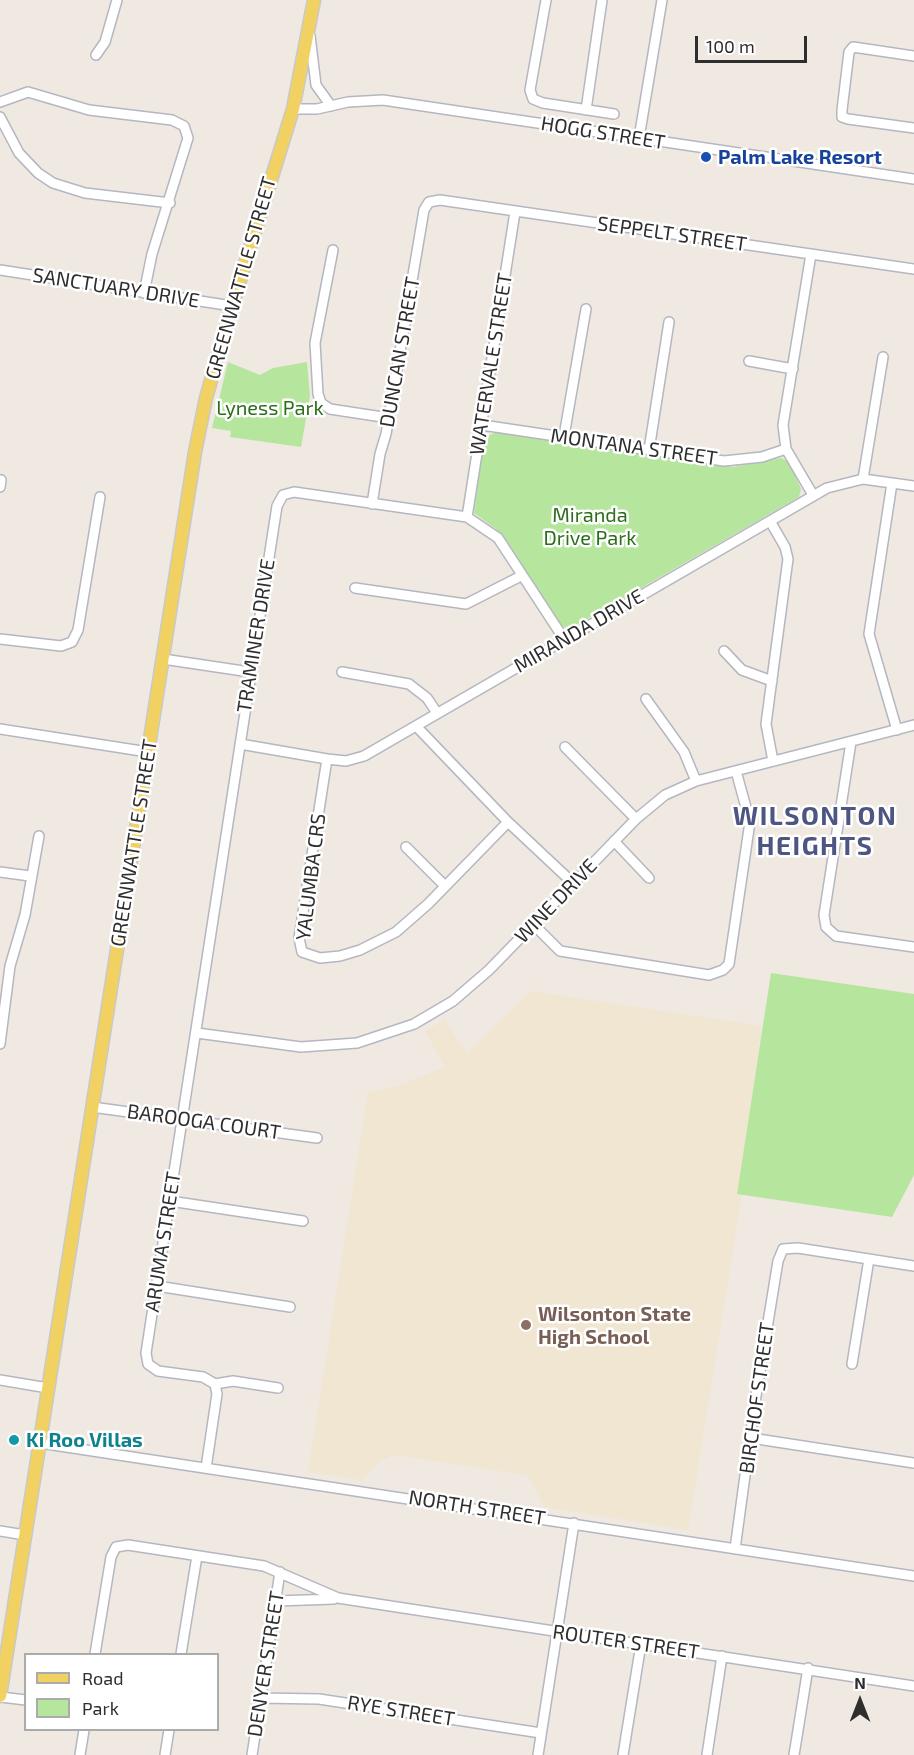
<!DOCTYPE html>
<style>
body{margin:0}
#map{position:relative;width:914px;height:1755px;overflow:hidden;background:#efe9e1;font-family:"Exo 2",sans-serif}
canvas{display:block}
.legend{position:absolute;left:24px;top:1653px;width:195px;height:78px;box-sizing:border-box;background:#fff;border:2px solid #ababab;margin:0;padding:8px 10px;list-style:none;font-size:18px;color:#2e2e2e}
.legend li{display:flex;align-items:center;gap:12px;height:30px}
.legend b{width:30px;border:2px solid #ababab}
.north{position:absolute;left:830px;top:1671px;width:60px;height:60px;-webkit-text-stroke:4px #fff;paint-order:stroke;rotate:0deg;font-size:16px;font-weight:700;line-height:24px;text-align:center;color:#2e2e2e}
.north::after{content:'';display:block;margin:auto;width:21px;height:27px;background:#2e2e2e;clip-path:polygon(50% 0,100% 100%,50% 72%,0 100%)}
.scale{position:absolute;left:695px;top:36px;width:112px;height:27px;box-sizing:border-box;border:3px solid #2e2e2e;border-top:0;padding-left:8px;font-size:18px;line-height:21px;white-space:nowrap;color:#2e2e2e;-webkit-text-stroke:4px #fff;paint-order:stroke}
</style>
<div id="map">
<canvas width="914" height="1755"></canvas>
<ul class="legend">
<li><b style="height:8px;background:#f2d163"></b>Road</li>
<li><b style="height:16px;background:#b6e59e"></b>Park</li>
</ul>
<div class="north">N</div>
<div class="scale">100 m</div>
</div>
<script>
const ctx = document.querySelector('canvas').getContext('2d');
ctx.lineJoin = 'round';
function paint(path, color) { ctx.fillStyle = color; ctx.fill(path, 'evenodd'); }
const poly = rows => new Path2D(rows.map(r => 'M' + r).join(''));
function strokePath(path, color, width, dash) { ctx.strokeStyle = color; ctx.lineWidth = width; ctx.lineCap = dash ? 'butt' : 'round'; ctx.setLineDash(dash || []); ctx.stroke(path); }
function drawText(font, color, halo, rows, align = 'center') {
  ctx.font = font + ' "Exo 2",sans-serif'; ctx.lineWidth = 5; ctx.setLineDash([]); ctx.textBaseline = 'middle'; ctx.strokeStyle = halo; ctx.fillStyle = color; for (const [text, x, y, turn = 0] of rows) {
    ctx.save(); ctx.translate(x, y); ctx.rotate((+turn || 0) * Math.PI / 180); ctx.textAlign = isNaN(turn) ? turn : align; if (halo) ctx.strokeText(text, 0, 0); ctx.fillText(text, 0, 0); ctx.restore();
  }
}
paint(poly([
 [531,991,762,1026,737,1193,742,1194,688,1530,544,1507,531,1480,526,1475,394,1455,380,1461,363,1480,308,1472,368,1092,398,1086,445,1067,425,1031,444,1020,467,1053]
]), '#f0e6d1');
paint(poly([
 [228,362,260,375,273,368,307,362,310,396,301,447,230,437,231,431,212,428],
 [496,432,733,467,781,458,789,462,801,489,799,497,568,630,557,622,496,529,474,513,484,438],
 [771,973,914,994,914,1175,892,1217,737,1194]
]), '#b6e59e');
const minor = poly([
 [546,0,530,90,533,99,543,103,614,114],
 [310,36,316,85,331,106],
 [96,55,105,42,117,0],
 [914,56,853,47,849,52,842,110,842,117,848,119,914,128],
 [0,102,28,92,89,110,172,120,184,126,188,138,152,254,144,293],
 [293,109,317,109,348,102,383,100,914,179],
 [586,110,602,0],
 [0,117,19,153,38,173,53,183,85,193,170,203],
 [639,138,662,0],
 [333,250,315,343,318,394,321,403,330,409,389,418],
 [811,254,783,425,786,449,813,495],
 [0,270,232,306],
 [749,361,793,369],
 [482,425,724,461,762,457,786,449],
 [564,436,586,309],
 [649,450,669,322],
 [863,479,883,357],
 [892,483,869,634,897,730],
 [0,487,1,480],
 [372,504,380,454,386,434,424,210,429,202,440,200,914,269],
 [467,517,515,212],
 [770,521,785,547,788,559,766,724,773,761],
 [355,588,466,604,521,576],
 [0,639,61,646,72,642,78,630,100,497],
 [724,651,742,670,772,681],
 [163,659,250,672],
 [342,672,409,684,427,698,437,713],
 [646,699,684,752,696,781],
 [416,726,508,822,573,883],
 [0,729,148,752],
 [851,742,824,915,826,927,836,936,914,947],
 [240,744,327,759,346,761,364,756,827,488,863,479,914,486],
 [565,747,636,819],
 [327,759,299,938,302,952,320,958,340,956,360,950,396,932,428,904,508,822],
 [614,841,649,878],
 [406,847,445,886],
 [0,872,30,876],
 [534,925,560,951,709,975,723,970,729,964,750,822,736,771],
 [197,1033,301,1047,357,1043,414,1024,453,1001,489,970,636,819,665,795,696,781,914,725],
 [0,1044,10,966,25,915,39,836],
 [92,1107,317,1138],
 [170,1201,303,1221],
 [157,1286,290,1307],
 [852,1364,869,1259],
 [0,1380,48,1388],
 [278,1388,233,1381,215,1384,203,1377,158,1371,148,1364,146,1353,277,506,283,495,294,492,467,517,498,538,564,639],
 [751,1438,914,1463],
 [40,1443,914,1576],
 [206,1468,217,1394,215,1384],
 [0,1531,25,1535],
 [735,1549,755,1402,778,1261,783,1249,798,1248,914,1266],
 [277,1601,334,1599],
 [95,1654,111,1557,116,1547,128,1545,264,1566,338,1598,914,1686],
 [181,1654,197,1556],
 [0,1697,26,1700],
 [260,1698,319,1699,541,1733],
 [80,1755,84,1730],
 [165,1755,169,1730],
 [252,1755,280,1572],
 [538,1755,574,1523],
 [623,1755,641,1644],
 [707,1755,722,1656],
 [794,1755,808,1668]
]);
const major = poly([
 [0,1696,195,452,206,398,232,306,293,109,314,0]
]);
strokePath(minor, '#b4b7c1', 12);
strokePath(major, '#c9c9c9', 15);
strokePath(minor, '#fff', 9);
strokePath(major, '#f2d163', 12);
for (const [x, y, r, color] of [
 [706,157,6,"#1a4fb4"],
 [526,1325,6,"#8d6e63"],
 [14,1440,6,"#0f9aa8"]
]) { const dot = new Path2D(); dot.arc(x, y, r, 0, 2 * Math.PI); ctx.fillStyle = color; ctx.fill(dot); strokePath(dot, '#fff', 2); }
drawText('20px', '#2e2e2e', '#fff', [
 ["HOGG STREET",603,133,9],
 ["SEPPELT STREET",672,234,8],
 ["GREENWATTLE STREET",241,278,-74],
 ["SANCTUARY DRIVE",116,288,9],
 ["DUNCAN STREET",400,352,-80],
 ["WATERVALE STREET",491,364,-81],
 ["MONTANA STREET",634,447,8],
 ["MIRANDA DRIVE",579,631,-30],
 ["TRAMINER DRIVE",256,636,-81],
 ["GREENWATTLE STREET",134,843,-81],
 ["YALUMBA CRS",311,877,-83],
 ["WINE DRIVE",556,901,-46],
 ["BAROOGA COURT",204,1122,8],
 ["ARUMA STREET",163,1242,-81],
 ["BIRCHOF STREET",757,1398,-82],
 ["NORTH STREET",477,1508,9],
 ["ROUTER STREET",626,1642,8],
 ["DENYER STREET",266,1664,-81],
 ["RYE STREET",401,1711,9]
]);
drawText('bold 20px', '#164399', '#fff', [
 ["Palm Lake Resort",718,157]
], 'left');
drawText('20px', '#2c6e1b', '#fff', [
 ["Lyness Park",270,408],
 ["Miranda",590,515],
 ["Drive Park",590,538]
]);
drawText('bold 20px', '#785e54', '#fff', [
 ["Wilsonton State",538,1314],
 ["High School",538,1337]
], 'left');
drawText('bold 20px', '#0d838f', '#fff', [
 ["Ki Roo Villas",26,1440]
], 'left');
ctx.letterSpacing = '1.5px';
drawText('bold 26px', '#4d5680', '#fff', [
 ["WILSONTON",815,816],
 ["HEIGHTS",815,846]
]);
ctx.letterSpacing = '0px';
</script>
